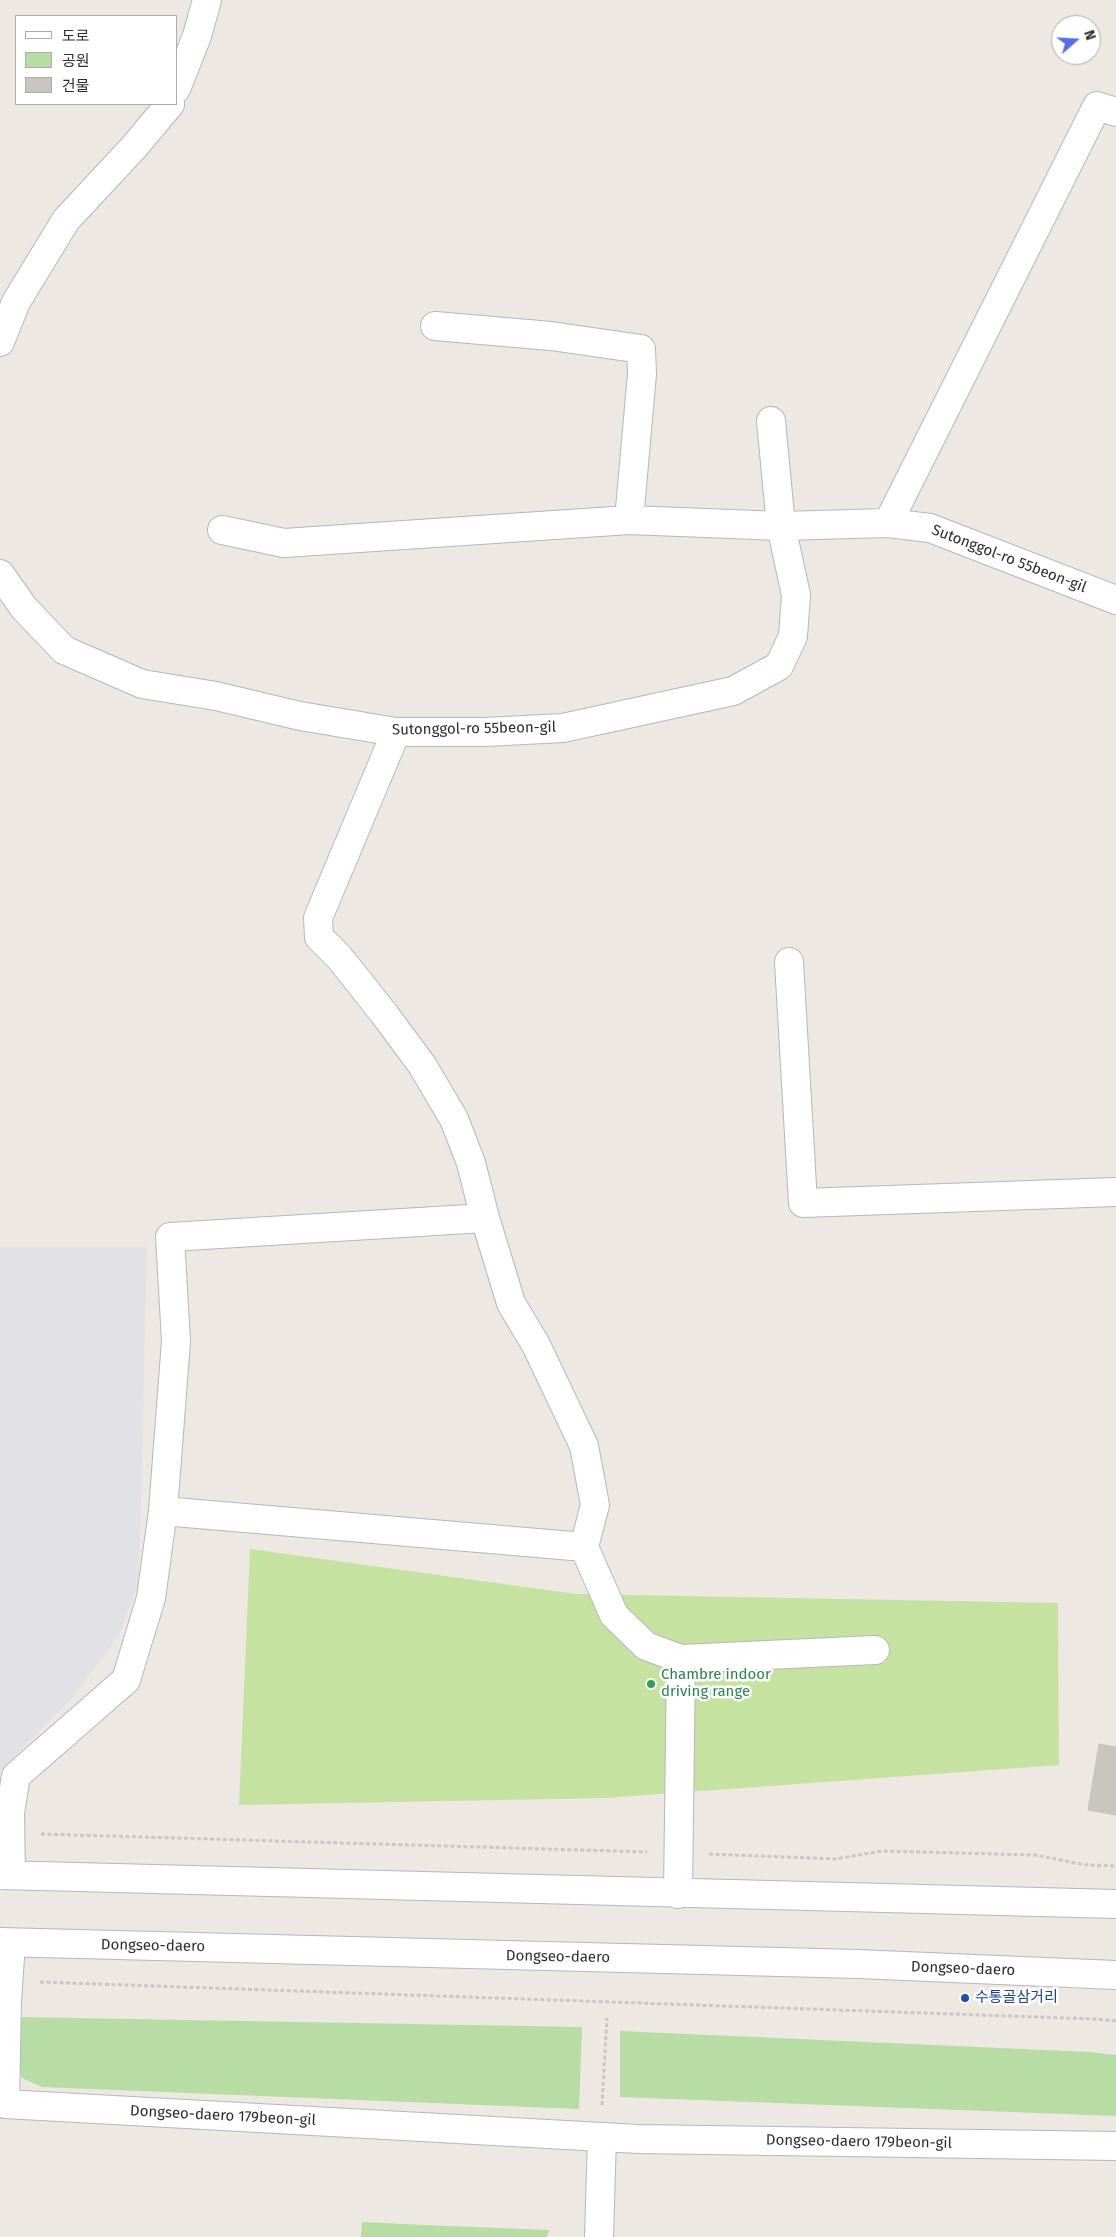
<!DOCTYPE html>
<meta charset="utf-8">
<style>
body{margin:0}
#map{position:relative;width:1116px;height:2237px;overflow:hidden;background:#ede8e1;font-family:"Fira Sans","Noto Sans KR",sans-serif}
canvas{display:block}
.legend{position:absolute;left:15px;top:15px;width:162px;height:90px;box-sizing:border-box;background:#fff;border:1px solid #ababab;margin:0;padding:6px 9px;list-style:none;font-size:15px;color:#2d2d2d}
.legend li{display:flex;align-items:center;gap:10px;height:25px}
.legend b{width:25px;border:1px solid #ababab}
.north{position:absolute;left:1051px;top:15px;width:50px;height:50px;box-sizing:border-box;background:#fff;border:1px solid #ababab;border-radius:50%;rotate:71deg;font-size:14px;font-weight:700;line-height:20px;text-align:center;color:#2d2d2d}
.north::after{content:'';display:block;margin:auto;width:18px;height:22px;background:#556fe6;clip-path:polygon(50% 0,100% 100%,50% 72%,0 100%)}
</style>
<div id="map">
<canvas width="1116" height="2237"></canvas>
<ul class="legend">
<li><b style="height:6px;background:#fff"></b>도로</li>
<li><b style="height:14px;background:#b7dca4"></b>공원</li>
<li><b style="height:14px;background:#c9c6bf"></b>건물</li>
</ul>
<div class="north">N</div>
</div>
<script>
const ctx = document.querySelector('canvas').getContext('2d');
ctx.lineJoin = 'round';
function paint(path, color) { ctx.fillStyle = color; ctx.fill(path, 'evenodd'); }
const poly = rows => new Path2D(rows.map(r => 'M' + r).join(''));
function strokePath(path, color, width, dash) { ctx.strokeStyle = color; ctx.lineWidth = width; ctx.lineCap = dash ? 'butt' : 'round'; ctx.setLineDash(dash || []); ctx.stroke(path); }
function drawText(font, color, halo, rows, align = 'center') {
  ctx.font = font + ' "Fira Sans","Noto Sans KR",sans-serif'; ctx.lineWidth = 5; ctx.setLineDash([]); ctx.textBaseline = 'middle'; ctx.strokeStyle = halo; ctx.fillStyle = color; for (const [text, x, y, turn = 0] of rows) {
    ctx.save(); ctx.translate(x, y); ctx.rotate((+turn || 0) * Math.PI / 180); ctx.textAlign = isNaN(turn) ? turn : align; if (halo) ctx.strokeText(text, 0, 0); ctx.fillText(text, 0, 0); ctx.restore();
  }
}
paint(poly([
 [0,1247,147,1247,139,1584,119,1635,74,1696,0,1771]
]), '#e2e1e6');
paint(poly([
 [16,2017,582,2027,579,2109,42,2087,22,2078,15,2055],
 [620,2031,1089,2052,1116,2055,1116,2116,620,2097],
 [362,2222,446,2226,549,2230,547,2237,361,2237]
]), '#b7dca4');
paint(poly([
 [250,1549,576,1594,1058,1603,1059,1765,605,1798,239,1805]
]), '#c6e2a1');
const building = poly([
 [1099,1744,1116,1747,1116,1815,1088,1810,1099,1744]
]);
paint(building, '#c9c6bf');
strokePath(building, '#c8c3bb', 1);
const minor = poly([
 [176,89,197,36,207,0],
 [435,326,551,336,641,349,642,374,629,520],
 [0,342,16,302,66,220,134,147,170,104],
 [888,523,1097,106,1116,112],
 [222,530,284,543,629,520,781,526,888,523,930,528,1116,600],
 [0,574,24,608,64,650,142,684,216,696,300,716,396,732,485,732,563,728,733,691,779,666,793,636,796,595,781,526,771,421],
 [396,732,318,918,319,937,339,957,385,1015,422,1065,454,1119,471,1163,485,1218,511,1303,536,1345,584,1446,595,1505,584,1547,614,1615,646,1646,681,1659,875,1650],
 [789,962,803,1203,1116,1192],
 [163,1511,584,1547],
 [0,1875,1116,1904],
 [11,1875,10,1813,16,1776,126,1680,151,1598,163,1511,176,1341,170,1237,485,1218],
 [678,1894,681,1659],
 [0,1942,858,1964,1116,1975],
 [11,1943,7,2001,5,2104,638,2139,1116,2146],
 [599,2237,602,2137]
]);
strokePath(minor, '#b4b7bf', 30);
strokePath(poly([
 [41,1834,647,1852],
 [709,1854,836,1859,882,1851,1035,1855,1086,1865,1116,1866],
 [40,1982,1095,2019,1116,2021],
 [602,2105,607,2018]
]), '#c8c8c8', 3, [4, 2.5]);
strokePath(minor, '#fff', 28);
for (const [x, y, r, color] of [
 [651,1684,5,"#2e9e5b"],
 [965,1998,5,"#1a4fb4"]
]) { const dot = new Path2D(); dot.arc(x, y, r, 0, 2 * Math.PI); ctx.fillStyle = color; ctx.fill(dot); strokePath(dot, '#fff', 2); }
drawText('15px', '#2d2d2d', '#fff', [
 ["Sutonggol-ro 55beon-gil",1009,559,21],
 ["Sutonggol-ro 55beon-gil",474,729,-1],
 ["Dongseo-daero",153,1946,1],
 ["Dongseo-daero",558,1957,1],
 ["Dongseo-daero",963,1969,2],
 ["Dongseo-daero 179beon-gil",223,2116,3],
 ["Dongseo-daero 179beon-gil",859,2142,1]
]);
drawText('15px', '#27864d', '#fff', [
 ["Chambre indoor",661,1675],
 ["driving range",661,1692]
], 'left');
drawText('15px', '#164399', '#fff', [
 ["수통골삼거리",975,1998]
], 'left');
</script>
